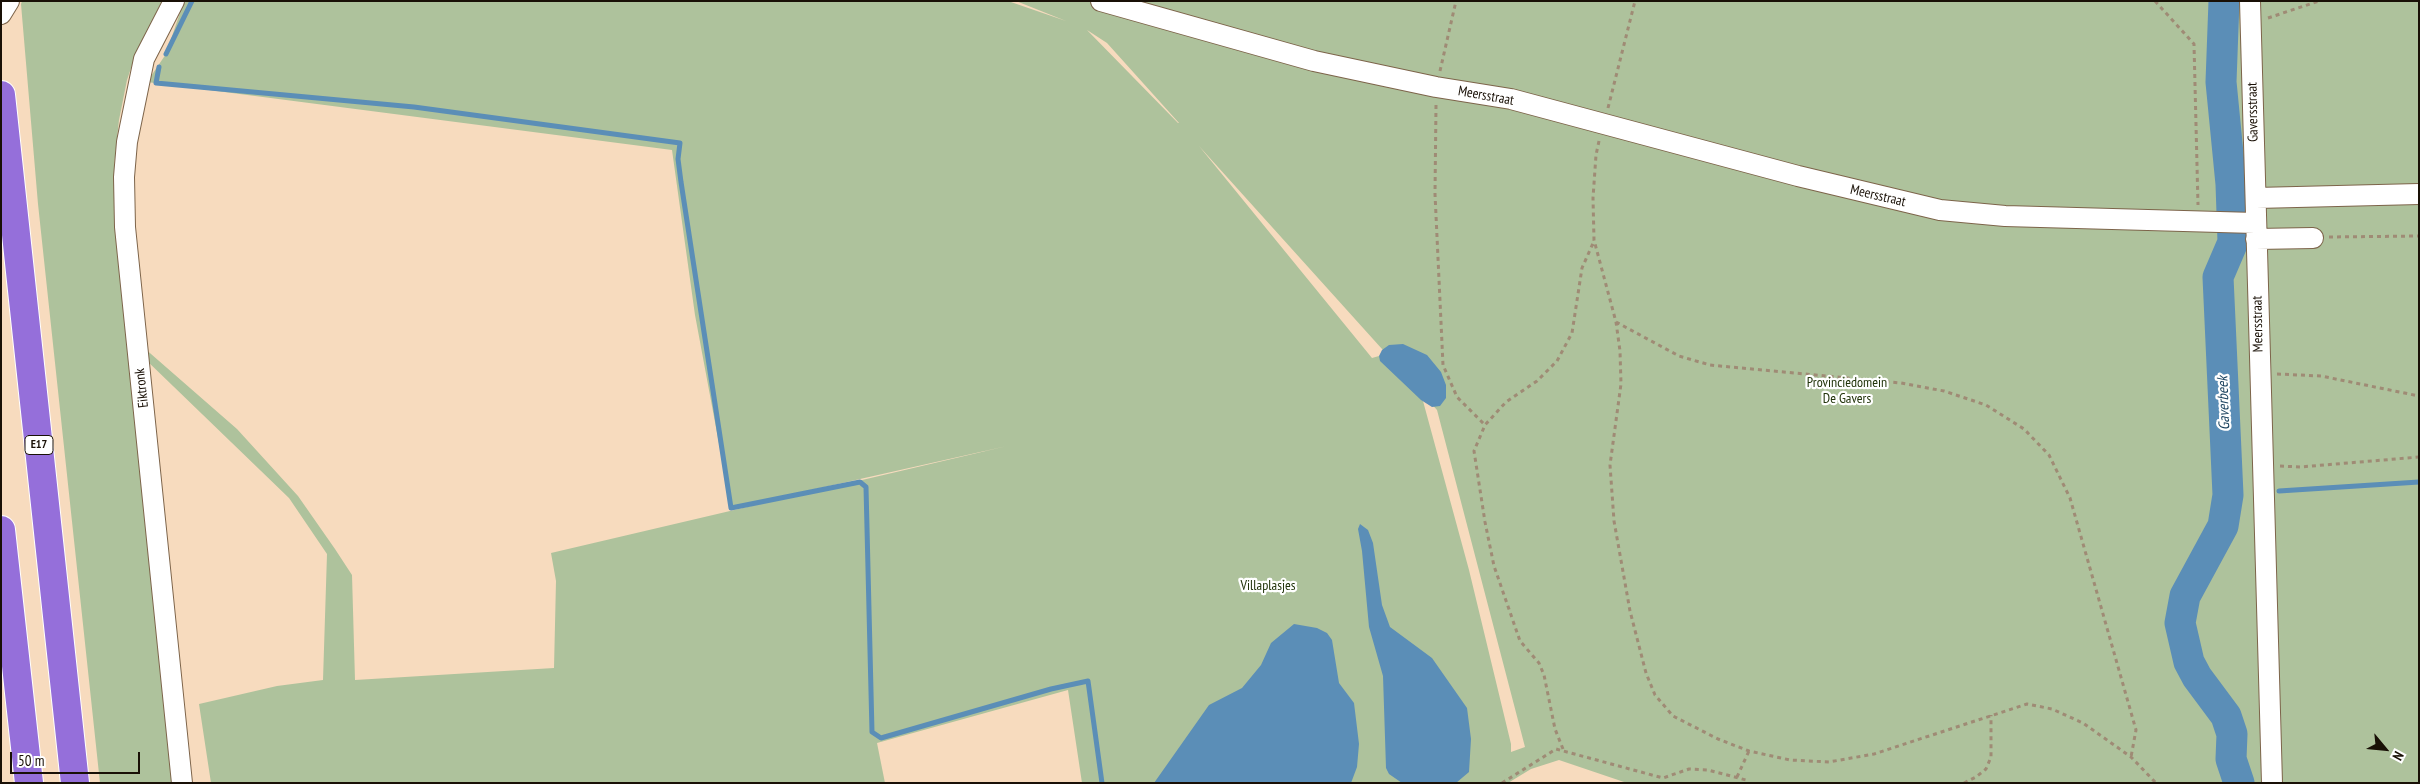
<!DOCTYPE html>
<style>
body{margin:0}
#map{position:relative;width:2420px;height:784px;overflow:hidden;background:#f7dbbe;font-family:"PT Sans Narrow",sans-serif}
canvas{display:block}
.frame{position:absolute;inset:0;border:2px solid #191006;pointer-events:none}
.north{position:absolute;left:2360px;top:724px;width:50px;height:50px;-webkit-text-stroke:4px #fff;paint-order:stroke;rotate:118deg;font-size:14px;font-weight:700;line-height:20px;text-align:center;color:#191006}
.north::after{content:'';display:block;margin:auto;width:18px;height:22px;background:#191006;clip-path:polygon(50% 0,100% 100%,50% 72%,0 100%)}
.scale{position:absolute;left:10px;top:752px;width:130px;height:22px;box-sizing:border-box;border:2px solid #191006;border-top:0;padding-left:6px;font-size:15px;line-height:18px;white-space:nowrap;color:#191006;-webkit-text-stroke:4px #fff;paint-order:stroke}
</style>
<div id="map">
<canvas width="2420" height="784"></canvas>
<div class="frame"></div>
<div class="north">N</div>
<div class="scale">50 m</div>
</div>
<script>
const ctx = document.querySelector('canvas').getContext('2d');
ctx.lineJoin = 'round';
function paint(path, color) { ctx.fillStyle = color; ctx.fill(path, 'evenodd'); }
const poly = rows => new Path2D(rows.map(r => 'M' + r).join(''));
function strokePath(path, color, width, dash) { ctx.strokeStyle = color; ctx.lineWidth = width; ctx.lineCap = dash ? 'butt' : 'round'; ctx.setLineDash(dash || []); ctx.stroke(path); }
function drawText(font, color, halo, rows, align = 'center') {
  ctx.font = font + ' "PT Sans Narrow",sans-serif'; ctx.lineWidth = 4.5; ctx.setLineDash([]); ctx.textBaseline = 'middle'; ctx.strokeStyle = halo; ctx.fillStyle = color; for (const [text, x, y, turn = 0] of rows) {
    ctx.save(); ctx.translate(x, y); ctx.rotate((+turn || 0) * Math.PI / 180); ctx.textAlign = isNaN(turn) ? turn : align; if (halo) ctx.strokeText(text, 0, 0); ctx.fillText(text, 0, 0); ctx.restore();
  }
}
paint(poly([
 [22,1,162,1,135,56,127,80,119,120,114,166,123,301,173,783,100,783,38,204,21,4],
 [184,1,1008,1,1066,21,1016,1,2419,1,2419,783,1627,783,1559,760,1531,769,1508,783,1082,783,1068,690,877,743,885,783,211,783,199,704,277,686,323,680,327,554,289,498,144,358,143,347,237,429,298,496,335,549,352,575,355,680,554,668,556,581,551,553,1007,446,731,508,695,315,672,150,147,82,166,54],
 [1087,30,1107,43,1179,123,1178,123],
 [1199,146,1437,410,1525,747,1511,752,1511,744,1469,570,1423,401,1379,356,1372,358]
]), '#aec29c');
paint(poly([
 [1403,344,1427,355,1441,372,1446,385,1446,398,1440,406,1432,407,1421,400,1380,361,1379,356,1382,350,1389,345],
 [1360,524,1368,530,1373,543,1382,605,1390,627,1432,658,1467,708,1471,739,1469,772,1456,783,1402,783,1389,774,1386,768,1383,676,1369,627,1362,551,1358,529],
 [1294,624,1317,628,1327,633,1332,640,1339,683,1354,703,1359,744,1357,767,1351,783,1154,783,1209,705,1242,688,1261,665,1271,643]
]), '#5b8eb7');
strokePath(poly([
 [166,54,192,1],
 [159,67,156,83,414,107,680,143,678,159,681,182,731,508,860,482,866,487,872,732,881,738,1051,689,1088,681,1102,783],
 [2279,491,2419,482],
 [2228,495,2238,494]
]), '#5b8eb7', 5);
strokePath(poly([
 [2224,1,2221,82,2231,184,2233,242,2218,277,2228,495,2223,526,2185,596,2180,623,2189,662,2197,677,2226,716,2232,734,2231,759,2239,783]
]), '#5b8eb7', 31);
const minor = poly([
 [174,1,144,59,127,142,124,177,125,227,182,783],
 [1101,1,1314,61,1436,87,1511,99,1798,176,1940,210,2005,216,2255,223],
 [2250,1,2272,783],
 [1,14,9,1],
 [2256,198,2419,194],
 [2256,239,2313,238]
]);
const highway = poly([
 [1,95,75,783],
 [1,530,29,783]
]);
strokePath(minor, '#7d644a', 22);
strokePath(highway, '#fff', 30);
strokePath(poly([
 [2155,1,2194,44,2198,205],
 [2268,18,2319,1],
 [1440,71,1456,1],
 [1436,105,1435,194,1443,365,1457,397,1485,425],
 [1608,108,1635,1],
 [1599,141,1596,155,1593,198,1594,240,1616,322,1620,351,1621,384,1610,465,1614,521,1630,611,1646,673,1655,695,1673,716,1718,739,1749,751,1790,760,1829,762,1874,754,2027,704,2052,709,2083,723,2131,757,2156,783],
 [2329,237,2419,236],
 [1616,322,1679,356,1710,365,1901,383,1944,391,1986,405,2024,429,2049,455,2070,498,2136,730,2131,757],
 [2277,374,2321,376,2419,396],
 [2280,466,2300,467,2419,457],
 [1563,749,1555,729,1544,675,1539,663,1520,641,1494,566,1485,522,1474,451,1485,425,1506,402,1537,381,1557,361,1572,333,1582,268,1594,241],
 [1737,777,1749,751],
 [1502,783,1556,749,1663,778,1689,769,1708,770,1746,780,1747,783],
 [1964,783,1976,777,1986,769,1991,757,1991,715]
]), '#9f8b75', 3, [4, 4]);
strokePath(minor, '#fff', 20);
strokePath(highway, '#956fda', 28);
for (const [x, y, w] of [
 [39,445,28]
]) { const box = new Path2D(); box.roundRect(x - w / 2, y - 9.5, w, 19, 4); ctx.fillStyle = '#fff'; ctx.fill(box); strokePath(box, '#191006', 1); }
drawText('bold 12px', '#191006', null, [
 ["E17",39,445]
]);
drawText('14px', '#191006', '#fff', [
 ["Meersstraat",1486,96,10],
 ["Gaversstraat",2253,112,-91],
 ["Meersstraat",1878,196,13],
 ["Meersstraat",2258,324,-91],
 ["Eiktronk",142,388,-96]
]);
drawText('14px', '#22340b', '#fff', [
 ["Provinciedomein",1847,383],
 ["De Gavers",1847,399],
 ["Villaplasjes",1268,586]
]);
drawText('italic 15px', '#173f5c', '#fff', [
 ["Gaverbeek",2224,403,-92]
]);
</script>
